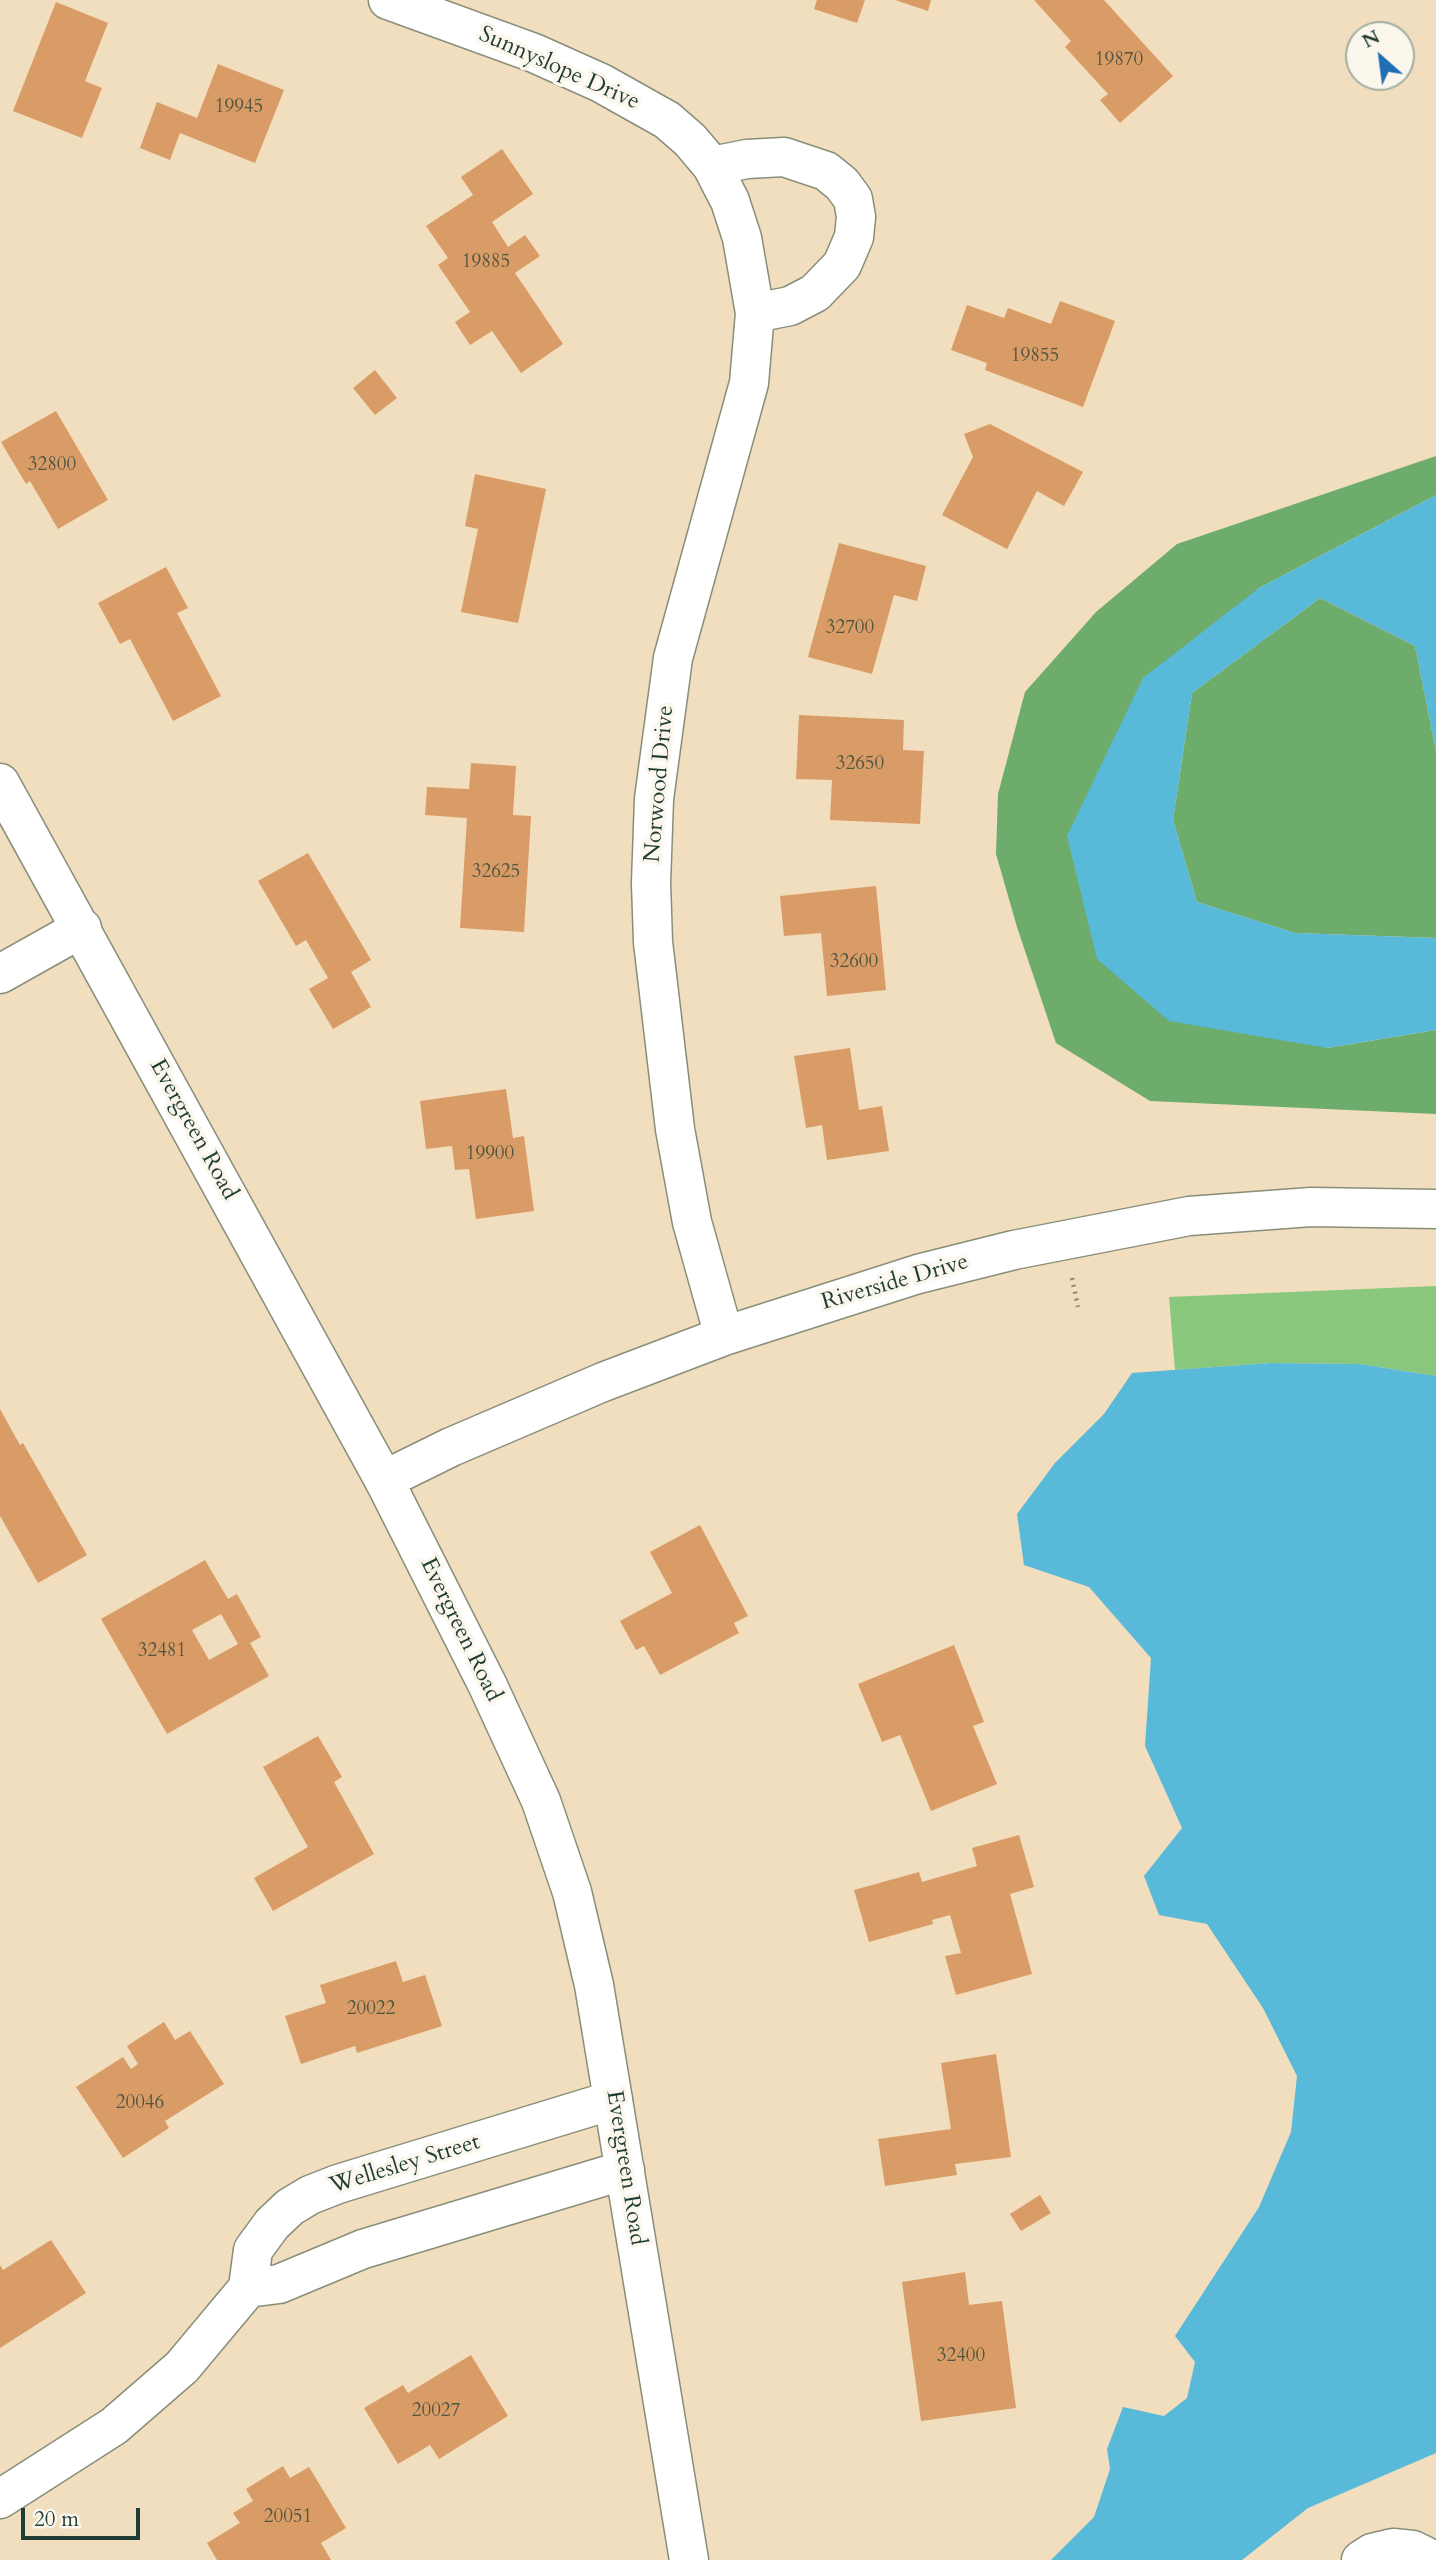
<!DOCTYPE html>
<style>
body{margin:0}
#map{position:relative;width:1436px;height:2560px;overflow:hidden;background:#f0debe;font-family:Cardo,serif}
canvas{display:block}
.north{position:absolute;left:1345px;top:21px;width:70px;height:70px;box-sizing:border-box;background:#fbf7ec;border:2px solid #a3ada2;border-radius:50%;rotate:332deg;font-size:19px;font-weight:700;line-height:28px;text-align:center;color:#1f3d34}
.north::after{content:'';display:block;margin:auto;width:24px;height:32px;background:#1f6fb2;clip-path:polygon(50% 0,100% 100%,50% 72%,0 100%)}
.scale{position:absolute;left:21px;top:2508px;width:119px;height:32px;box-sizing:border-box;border:4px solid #1f3d34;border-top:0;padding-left:9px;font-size:21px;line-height:24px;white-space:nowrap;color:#1f3d34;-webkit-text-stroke:5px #fbf7ec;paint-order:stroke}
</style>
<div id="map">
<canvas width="1436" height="2560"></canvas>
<div class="north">N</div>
<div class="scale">20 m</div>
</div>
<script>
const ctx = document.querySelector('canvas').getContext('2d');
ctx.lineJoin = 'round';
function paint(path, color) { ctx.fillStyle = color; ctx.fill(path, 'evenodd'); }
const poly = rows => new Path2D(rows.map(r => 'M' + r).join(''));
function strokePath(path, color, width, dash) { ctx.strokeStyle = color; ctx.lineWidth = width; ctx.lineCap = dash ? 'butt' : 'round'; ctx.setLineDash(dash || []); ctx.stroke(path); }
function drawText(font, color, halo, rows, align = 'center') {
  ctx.font = font + ' Cardo,serif'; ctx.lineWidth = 7; ctx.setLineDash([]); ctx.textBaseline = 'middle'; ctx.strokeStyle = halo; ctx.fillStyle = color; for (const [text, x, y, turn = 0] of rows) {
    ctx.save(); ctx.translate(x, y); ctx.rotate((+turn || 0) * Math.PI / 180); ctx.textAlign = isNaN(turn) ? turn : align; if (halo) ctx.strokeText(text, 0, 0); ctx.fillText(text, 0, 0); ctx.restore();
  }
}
paint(poly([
 [1436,1286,1436,1376,1360,1364,1270,1363,1175,1370,1169,1297]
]), '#89c77d');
paint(poly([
 [1436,456,1436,495,1259,588,1067,837,1327,1048,1436,1030,1436,1114,1150,1101,1056,1043,1017,927,996,854,998,794,1025,692,1096,612,1177,544],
 [1320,598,1415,646,1436,751,1436,938,1295,933,1197,902,1173,820,1192,693]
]), '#6eac6c');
paint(poly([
 [1436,495,1436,751,1415,646,1320,598,1192,693,1173,820,1197,902,1295,933,1436,938,1436,1030,1327,1048,1169,1021,1097,959,1067,836,1143,678,1259,588],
 [1270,1363,1360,1364,1436,1376,1436,2453,1308,2508,1242,2560,1051,2560,1094,2517,1110,2469,1107,2449,1123,2407,1164,2416,1187,2398,1195,2362,1175,2336,1259,2207,1291,2132,1297,2076,1263,2008,1207,1924,1159,1915,1144,1876,1182,1828,1145,1746,1151,1658,1089,1587,1024,1565,1017,1514,1055,1463,1104,1414,1132,1373]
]), '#59b9d8');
paint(poly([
 [817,0,865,0,857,23,814,9],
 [895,0,931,0,928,11],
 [1034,0,1104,0,1173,76,1120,123,1100,100,1108,94,1065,47,1071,41],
 [56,2,108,23,85,81,102,88,82,138,13,111],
 [218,64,284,90,255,163,180,133,170,160,140,148,157,102,197,118],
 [502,149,533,194,492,222,508,247,525,235,540,256,515,273,563,344,521,373,492,331,470,345,455,322,470,312,438,265,448,258,426,226,473,195,461,177],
 [1060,301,1115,321,1083,407,985,370,987,363,951,350,967,305,1004,318,1008,308,1051,324],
 [375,370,397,398,375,415,353,388],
 [56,411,108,500,58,529,30,481,26,484,1,442],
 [990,424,1083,472,1064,506,1037,491,1007,549,942,515,973,457,964,434],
 [475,474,546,489,518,623,461,612,478,529,465,526],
 [839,543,926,566,917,601,894,595,872,674,808,657],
 [166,567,188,608,177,613,221,696,173,721,130,639,120,644,98,603],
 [799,715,904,720,903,750,924,751,920,824,830,820,832,780,796,779],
 [471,763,516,766,513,815,531,816,524,932,460,928,467,818,425,815,427,787,469,789],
 [308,853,371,960,351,972,371,1007,333,1029,309,989,328,978,306,940,296,946,258,881],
 [876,886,886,990,827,996,821,933,784,936,780,896],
 [850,1048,859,1110,882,1106,889,1151,827,1160,822,1125,806,1128,794,1056],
 [506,1089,513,1138,524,1136,534,1211,476,1219,469,1169,455,1170,452,1146,426,1149,420,1101],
 [0,1409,20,1445,23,1443,87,1555,38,1583,0,1516],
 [700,1525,748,1616,734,1623,739,1633,660,1675,644,1646,636,1650,620,1621,672,1593,650,1552],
 [205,1560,228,1599,237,1594,261,1637,250,1643,269,1676,167,1734,101,1619],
 [221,1614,238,1644,209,1660,192,1630],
 [954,1645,984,1722,973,1726,997,1784,931,1811,900,1735,882,1742,858,1684],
 [318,1736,342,1777,334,1782,374,1854,273,1911,254,1878,308,1847,263,1767],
 [1019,1835,1034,1887,1010,1894,1032,1974,956,1995,945,1956,961,1953,950,1915,932,1920,933,1924,869,1942,854,1890,919,1872,922,1882,977,1866,972,1848],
 [396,1961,403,1982,425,1975,442,2026,357,2053,355,2046,301,2064,285,2016,326,2003,320,1985],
 [164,2022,175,2040,190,2031,224,2084,165,2121,169,2128,123,2158,76,2087,123,2057,131,2069,138,2064,127,2046],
 [996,2054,1011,2157,955,2164,957,2175,885,2186,878,2139,951,2129,941,2063],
 [1040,2195,1051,2213,1021,2231,1010,2214],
 [51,2240,86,2293,0,2348,0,2265,3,2270],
 [965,2272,969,2305,1002,2301,1016,2408,921,2421,902,2282],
 [471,2355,508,2416,439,2459,430,2445,398,2464,364,2408,403,2385,408,2393],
 [283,2466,290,2478,309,2467,346,2528,321,2543,331,2560,217,2560,207,2543,240,2523,233,2513,253,2501,246,2489]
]), '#d99c66');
const street = poly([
 [388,0,534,53,601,83,667,120,690,140,712,166,730,201,742,238,755,313,749,383,673,658,654,799,651,883,653,942,675,1129,692,1222,724,1336],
 [712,166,747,159,784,157,826,171,842,184,853,199,856,217,854,237,842,265,815,293,790,306,755,313],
 [0,974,82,928],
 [384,1480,451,1447,603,1382,724,1336,918,1274,1014,1250,1189,1216,1311,1207,1436,1209],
 [248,2288,279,2284,363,2249,625,2170],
 [0,2499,114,2426,182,2367,248,2288,253,2250,272,2224,290,2207,310,2195,338,2184,613,2100],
 [1361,2560,1372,2553,1393,2548,1413,2550,1433,2560]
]);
const secondary = poly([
 [0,783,384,1480,488,1686,541,1801,572,1892,594,1985,689,2560]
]);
strokePath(street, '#888e79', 41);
strokePath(secondary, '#888e79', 41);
strokePath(poly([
 [1072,1278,1078,1307]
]), '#888e79', 4.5, [2, 5]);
strokePath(street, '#fff', 38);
strokePath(secondary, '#fff', 38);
drawText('19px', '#4e5540', null, [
 ["19870",1119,61],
 ["19945",239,108],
 ["19885",486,263],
 ["19855",1035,357],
 ["32800",52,466],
 ["32700",850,629],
 ["32650",860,765],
 ["32625",496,873],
 ["32600",854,963],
 ["19900",490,1155],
 ["32481",162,1652],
 ["20022",371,2010],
 ["20046",140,2104],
 ["32400",961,2357],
 ["20027",436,2412],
 ["20051",288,2518]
]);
drawText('23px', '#1f3d34', '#fbf7ec', [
 ["Sunnyslope Drive",559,69,24],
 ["Norwood Drive",660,784,-85],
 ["Evergreen Road",193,1130,61],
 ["Riverside Drive",895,1283,-16],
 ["Evergreen Road",460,1630,64],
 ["Wellesley Street",405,2165,-17],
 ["Evergreen Road",625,2168,81]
]);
</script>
